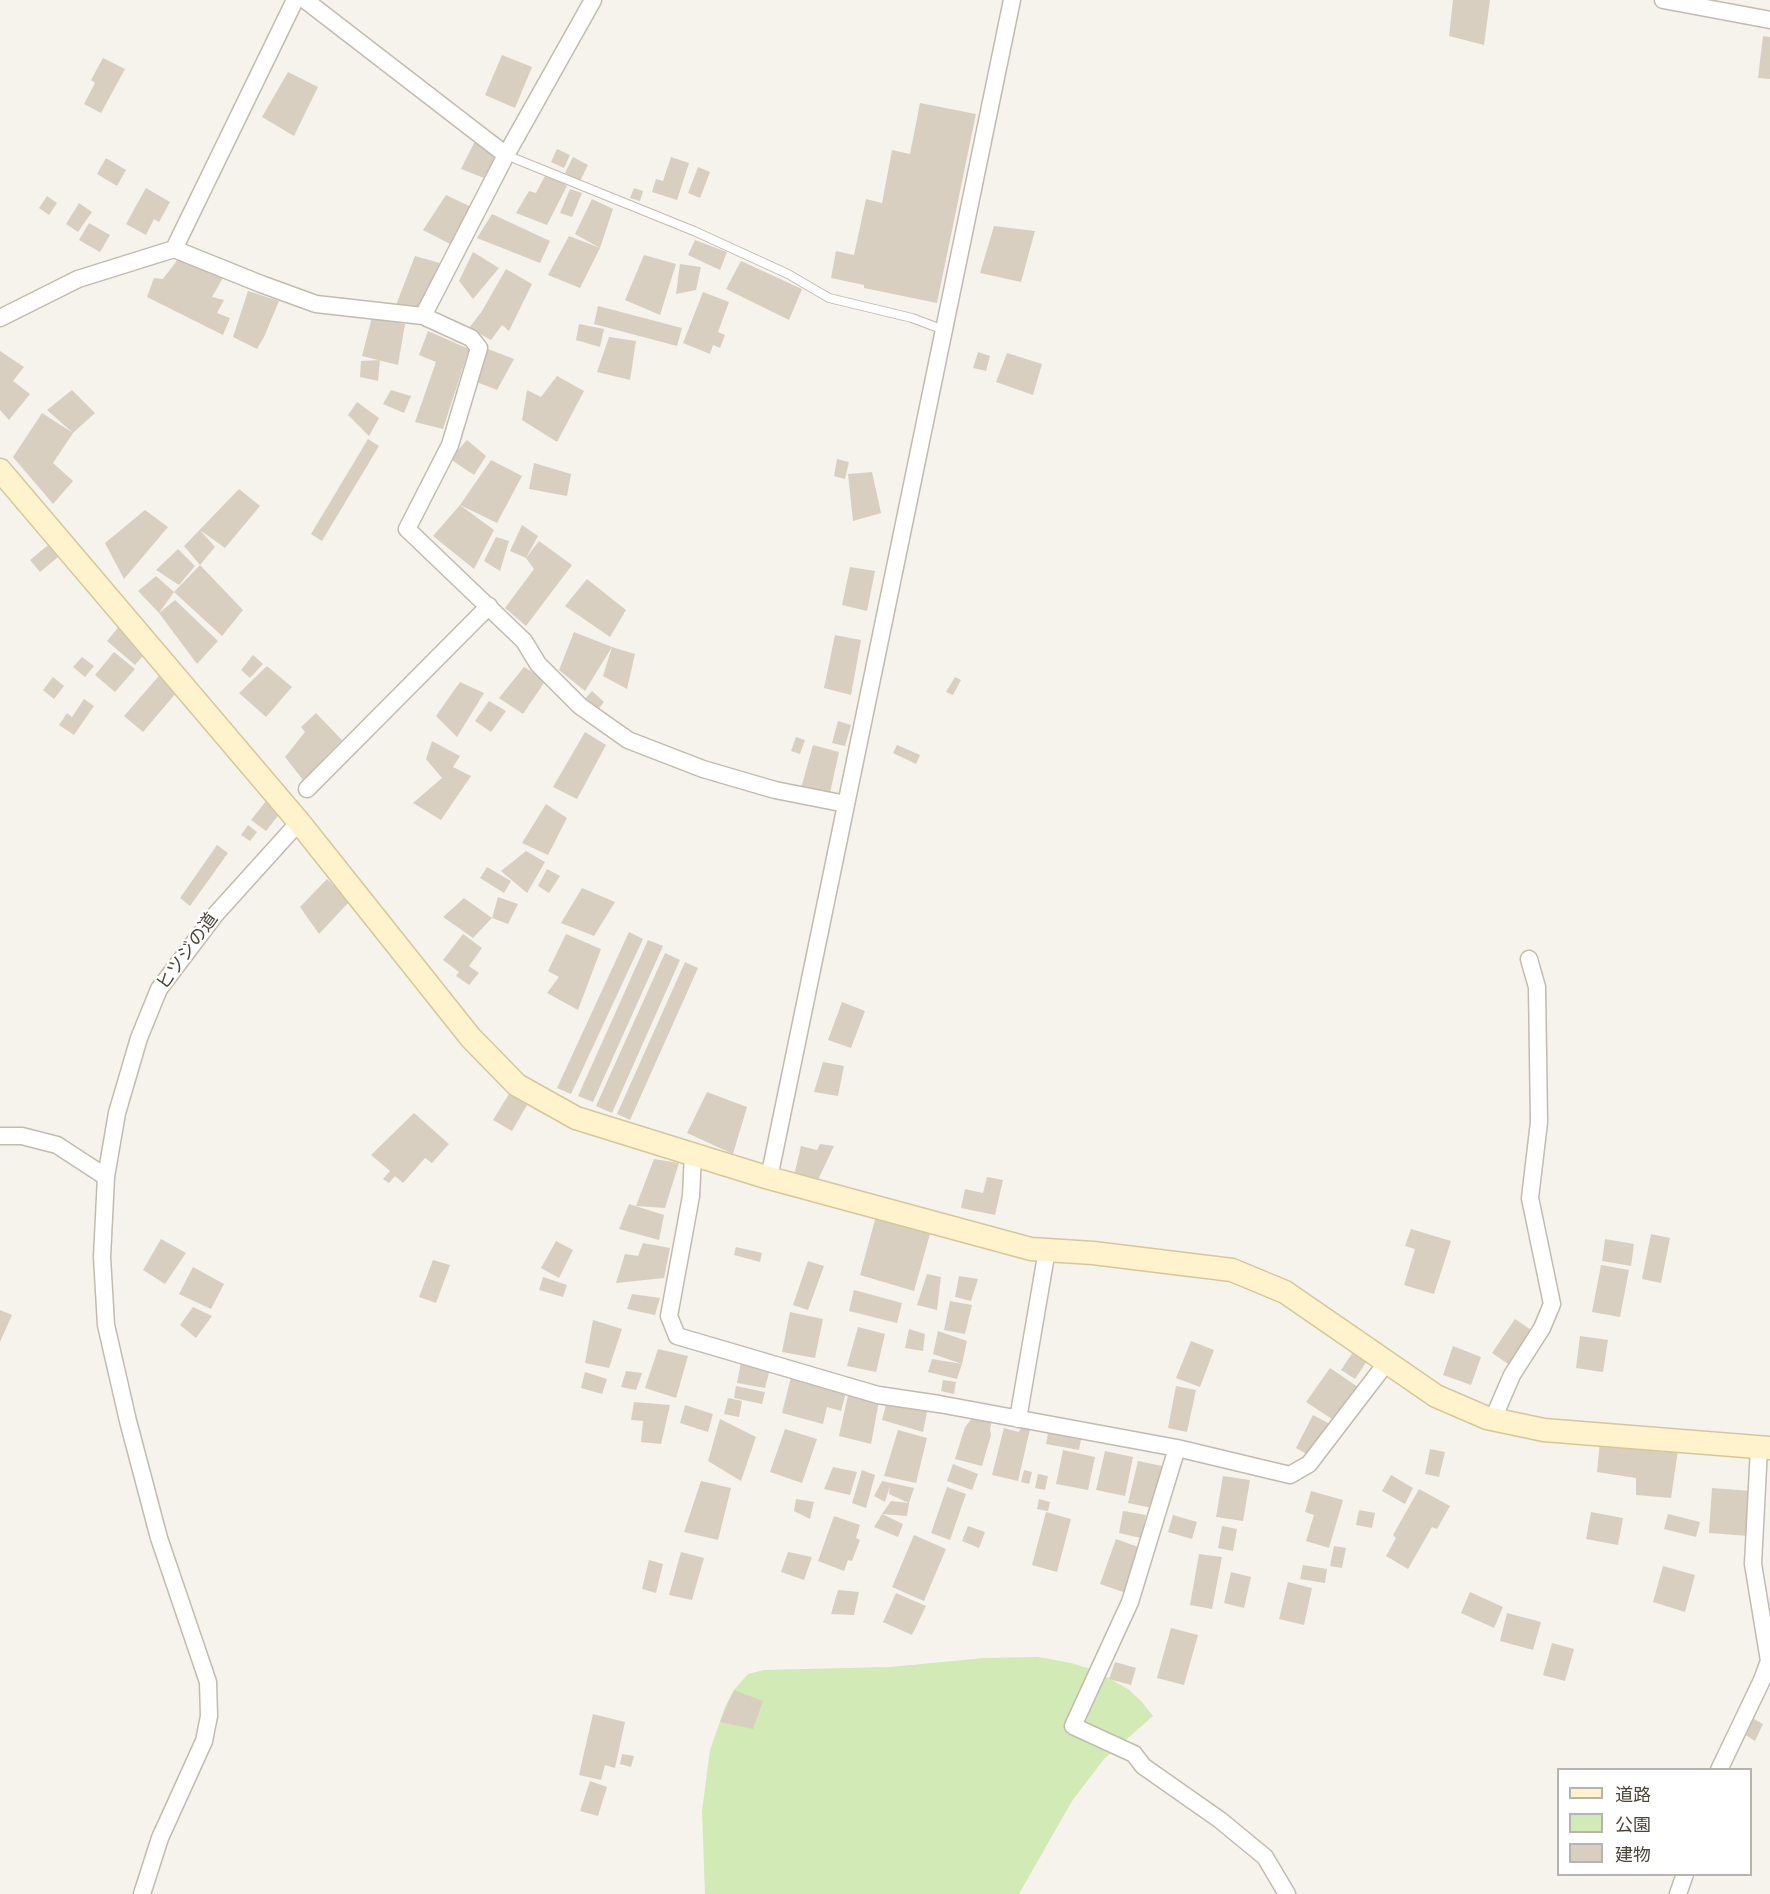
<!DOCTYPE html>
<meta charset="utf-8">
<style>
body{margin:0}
#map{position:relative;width:1770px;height:1894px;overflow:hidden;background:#f6f3ec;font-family:"Sofia Sans Condensed","Noto Sans JP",sans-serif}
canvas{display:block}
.legend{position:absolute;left:1557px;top:1768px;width:195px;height:108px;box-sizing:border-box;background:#fff;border:2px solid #b7b4b0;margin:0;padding:8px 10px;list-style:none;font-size:18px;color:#4b4439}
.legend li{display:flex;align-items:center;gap:12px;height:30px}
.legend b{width:30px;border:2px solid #b7b4b0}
</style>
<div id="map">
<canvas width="1770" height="1894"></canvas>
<ul class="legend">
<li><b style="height:8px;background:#fff3cd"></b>道路</li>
<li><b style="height:16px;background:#d2eab5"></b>公園</li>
<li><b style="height:16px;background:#d8cfc1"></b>建物</li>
</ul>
</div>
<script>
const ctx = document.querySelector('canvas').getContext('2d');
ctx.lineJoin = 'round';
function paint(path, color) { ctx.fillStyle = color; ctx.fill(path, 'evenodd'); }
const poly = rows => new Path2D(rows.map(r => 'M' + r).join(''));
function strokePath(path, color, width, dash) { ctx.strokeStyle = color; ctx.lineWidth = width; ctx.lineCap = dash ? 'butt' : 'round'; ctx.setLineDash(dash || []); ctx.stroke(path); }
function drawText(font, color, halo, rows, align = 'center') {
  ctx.font = font + ' "Sofia Sans Condensed","Noto Sans JP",sans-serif'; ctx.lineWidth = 4.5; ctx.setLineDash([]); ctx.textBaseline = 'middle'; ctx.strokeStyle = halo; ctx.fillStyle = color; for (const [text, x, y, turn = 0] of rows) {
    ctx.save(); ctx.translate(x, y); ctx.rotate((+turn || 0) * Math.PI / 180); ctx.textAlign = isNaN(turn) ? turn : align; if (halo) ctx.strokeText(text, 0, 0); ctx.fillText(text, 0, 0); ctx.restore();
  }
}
paint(poly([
 [1038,1657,1071,1663,1094,1670,1128,1689,1142,1702,1153,1716,1104,1759,1072,1801,1019,1894,705,1894,702,1811,710,1750,725,1707,734,1690,748,1674,764,1670,890,1667,984,1658]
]), '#d2eab5');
paint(poly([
 [1453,0,1490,0,1484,45,1449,36],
 [1763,36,1770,37,1770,79,1758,78],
 [502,55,532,67,515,108,485,95],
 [103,58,125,69,101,113,84,104,95,83,91,80],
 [288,72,318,87,294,136,262,117],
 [920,103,976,114,937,303,864,288,864,285,831,278,836,251,854,255,866,199,882,203,892,150,910,154],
 [475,141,496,155,484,178,461,169],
 [557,149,570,155,564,168,551,162],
 [573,157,588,165,580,181,565,173],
 [671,157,689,163,677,200,652,192,656,179,663,181],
 [106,158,126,170,117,186,97,174],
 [698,167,710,172,700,198,688,193],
 [547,172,567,186,547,225,516,213,529,191,536,193],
 [146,188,170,202,159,222,154,219,146,235,126,224],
 [634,188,643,191,640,201,630,198],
 [570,189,582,193,572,217,560,213],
 [446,195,471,207,454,246,423,230],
 [47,196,57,203,49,215,39,208],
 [592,199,613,209,600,248,580,288,548,275,569,236,600,248,575,234],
 [79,203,92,212,78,232,66,224],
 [492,214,550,241,540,263,477,238],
 [89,223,110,235,100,252,79,240],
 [994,226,1035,231,1021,282,980,273],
 [695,240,727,252,720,270,688,255],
 [473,252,499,268,473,299,459,281],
 [644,255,676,264,660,315,625,300],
 [415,256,440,263,418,309,396,305],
 [178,259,224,276,212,297,224,300,217,313,230,318,223,335,147,297,154,278,163,279],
 [741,261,802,289,789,320,726,289],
 [680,264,701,267,696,290,676,294],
 [506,269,532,284,509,331,502,325,491,340,469,328,482,311],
 [248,291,279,301,264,337,257,349,233,337],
 [703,292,729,302,718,332,725,335,720,348,713,345,710,354,683,343],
 [598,306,682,328,677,346,594,324],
 [372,317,405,324,398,365,362,356],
 [579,324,604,329,600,347,576,340],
 [428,331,469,349,443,429,415,422,436,362,419,355],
 [609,337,636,341,630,380,597,372],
 [488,349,514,359,497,390,474,381],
 [0,351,24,367,13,381,30,394,9,420,0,410],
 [978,352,990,356,986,371,973,368],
 [1007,353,1042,364,1033,395,996,382],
 [380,360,378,381,360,377,361,361],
 [557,376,584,391,557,442,522,420,527,390,541,397],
 [72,390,95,413,73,433,47,410],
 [391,390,411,396,404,413,383,404],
 [357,402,379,418,369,436,348,415],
 [42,413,73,433,53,463,73,481,53,504,13,457],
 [368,439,379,446,322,541,311,534],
 [467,440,486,456,474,475,450,459],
 [837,459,849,462,845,479,834,476],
 [491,460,522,476,497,523,460,505],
 [534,463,571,474,567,496,529,489],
 [872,472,881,513,853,521,848,474],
 [239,489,260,506,225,548,200,530,215,547,200,565,243,610,222,636,174,592,159,613,175,600,218,641,197,664,159,613,138,591,156,576,174,592,200,565,184,546],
 [460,505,494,530,474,569,433,536],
 [145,510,168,527,124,579,105,543],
 [522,525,538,536,526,558,510,551],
 [496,537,509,541,500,571,484,561],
 [53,541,63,553,40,572,30,560],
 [539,541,572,565,526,626,505,608,534,569,526,558],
 [178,549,195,566,179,585,156,570],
 [850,567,875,571,867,611,842,605],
 [587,579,626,610,610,637,565,606],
 [121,624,149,649,135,665,107,641],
 [574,632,612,647,585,691,559,670],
 [835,635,861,640,851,695,824,688],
 [612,647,635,654,627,689,603,676],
 [114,652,135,669,115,692,95,675],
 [253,655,263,664,250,678,241,670],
 [82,657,94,666,85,677,73,667],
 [267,666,292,687,266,717,239,693],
 [524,667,546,680,523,714,499,698],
 [164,670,182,686,143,732,124,716],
 [53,677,64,686,54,699,43,690],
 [955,677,961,680,953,695,946,692],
 [460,682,484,693,457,737,436,716],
 [592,691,604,702,598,710,584,700],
 [84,699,94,706,74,735,59,725,67,713,72,717],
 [489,701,506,711,491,732,475,721],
 [316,713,342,740,303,780,285,757,305,732,301,727],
 [838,721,851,725,845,746,832,743],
 [585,732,606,745,577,799,553,787],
 [796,737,805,740,800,754,791,751],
 [432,741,460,756,453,767,471,776,441,820,413,803,442,778,426,759],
 [813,745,839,752,830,793,801,788],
 [897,745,920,755,916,764,893,753],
 [266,801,281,812,266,831,251,820],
 [546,804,567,818,548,855,522,843],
 [248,825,257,832,250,841,241,835],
 [217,845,228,853,190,906,180,898],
 [526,851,545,862,527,893,501,871],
 [487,867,511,881,504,893,480,878],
 [547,869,560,876,549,893,538,886],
 [327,879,350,901,319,934,300,907],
 [582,888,615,902,594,936,561,923],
 [498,897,518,904,508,924,492,918],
 [464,898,492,918,473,938,443,917],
 [629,932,643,939,571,1094,557,1088],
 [463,934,482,948,469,966,479,973,469,985,456,976,459,972,443,960],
 [566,934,601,949,578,1010,547,993,559,977,548,971],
 [648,940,663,946,593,1102,578,1096],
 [665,953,680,960,612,1113,596,1106],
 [685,962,698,968,630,1120,617,1114],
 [842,1002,865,1011,851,1048,828,1040],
 [823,1062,844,1066,838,1096,814,1092],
 [707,1092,747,1107,733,1154,687,1133],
 [509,1094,527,1105,512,1131,493,1120],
 [414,1113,449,1144,432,1163,425,1158,403,1183,395,1176,389,1183,383,1179,390,1171,371,1155],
 [820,1144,834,1146,817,1182,794,1176,801,1146,817,1150],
 [654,1159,679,1163,665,1208,636,1206],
 [987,1177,1003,1180,995,1215,961,1208,965,1189,983,1193],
 [629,1204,664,1215,659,1240,619,1229],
 [876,1216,930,1234,914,1291,860,1275],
 [1411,1229,1451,1241,1434,1294,1404,1285,1415,1249,1405,1246],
 [1651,1234,1670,1238,1661,1283,1642,1279],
 [161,1239,186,1253,165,1284,143,1270],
 [1605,1239,1634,1244,1631,1266,1602,1261],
 [556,1241,573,1250,559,1278,541,1268],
 [643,1243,670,1248,664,1278,616,1283,625,1254,638,1256],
 [736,1247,762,1253,760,1262,734,1255],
 [433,1260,450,1265,436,1303,419,1297],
 [808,1261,824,1266,808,1310,793,1305],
 [1601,1265,1629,1270,1620,1317,1592,1312],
 [193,1267,224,1284,211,1309,179,1294],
 [927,1274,941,1277,937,1310,917,1305],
 [959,1276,978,1279,971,1301,955,1297],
 [543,1277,567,1285,563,1297,539,1290],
 [854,1290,902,1303,897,1323,849,1311],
 [632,1294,660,1298,655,1315,627,1309],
 [950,1301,972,1305,965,1334,944,1330],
 [193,1307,212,1316,196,1338,180,1325],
 [0,1310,12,1315,0,1342],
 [790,1312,823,1319,815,1358,782,1352],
 [1515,1319,1531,1330,1508,1364,1492,1353],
 [593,1320,622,1329,609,1368,585,1363],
 [858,1327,885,1334,876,1372,847,1366],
 [909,1329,925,1334,923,1351,905,1348],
 [938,1331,967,1341,962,1364,933,1354],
 [1580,1336,1608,1340,1603,1372,1576,1368],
 [1191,1341,1214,1350,1200,1387,1176,1378],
 [1453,1346,1481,1357,1471,1385,1443,1375],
 [658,1349,688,1356,676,1398,645,1388],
 [1353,1352,1367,1361,1355,1379,1341,1370],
 [932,1359,962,1364,957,1379,928,1372],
 [741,1362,770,1369,765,1388,737,1383],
 [1330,1368,1358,1387,1335,1421,1306,1402],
 [626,1371,642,1373,636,1390,621,1387],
 [585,1372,607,1379,602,1394,581,1388],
 [792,1373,847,1389,841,1411,827,1407,823,1424,782,1413],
 [943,1380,956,1382,954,1394,941,1391],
 [736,1386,765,1392,762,1404,734,1398],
 [1176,1386,1196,1390,1187,1432,1168,1428],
 [848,1395,879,1401,871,1444,839,1436],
 [728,1398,742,1401,739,1417,724,1414],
 [887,1401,928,1407,923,1432,882,1420],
 [634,1402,670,1405,661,1444,641,1442,643,1421,631,1420],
 [685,1405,713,1414,708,1432,680,1423],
 [975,1415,992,1420,990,1429,991,1435,982,1466,955,1459,965,1427],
 [1313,1415,1330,1424,1312,1457,1296,1448],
 [720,1419,756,1437,741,1481,708,1461],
 [1023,1423,1031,1425,1018,1481,992,1475,1004,1428,1019,1432],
 [1049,1428,1082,1434,1079,1450,1046,1444],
 [785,1429,817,1439,802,1483,770,1472],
 [898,1430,927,1438,916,1483,884,1476],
 [1600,1441,1678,1450,1671,1498,1636,1495,1636,1478,1597,1472],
 [1430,1449,1445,1452,1439,1477,1425,1474],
 [1063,1450,1095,1457,1088,1490,1056,1484],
 [1105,1451,1133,1457,1125,1496,1096,1490],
 [1138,1461,1162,1466,1152,1508,1128,1503],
 [953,1464,978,1474,972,1490,947,1481],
 [833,1467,857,1472,850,1495,824,1489],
 [862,1470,875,1475,866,1508,852,1503],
 [1024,1470,1032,1472,1029,1484,1021,1482],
 [1038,1474,1048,1476,1045,1490,1035,1488],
 [1391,1475,1413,1488,1405,1504,1382,1491],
 [1223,1476,1250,1480,1243,1521,1216,1517],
 [701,1481,731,1488,718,1540,684,1532],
 [882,1481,914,1488,909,1503,889,1494,890,1486,885,1502,874,1496],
 [947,1487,966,1494,950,1540,931,1533],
 [1712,1488,1752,1491,1749,1536,1709,1533],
 [1419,1489,1450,1506,1437,1529,1432,1527,1408,1569,1386,1556,1396,1538,1393,1535],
 [1311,1491,1343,1500,1329,1548,1306,1541,1314,1515,1305,1512],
 [796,1499,814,1502,810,1519,794,1511],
 [1039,1499,1050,1502,1048,1511,1037,1509],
 [891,1501,909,1503,907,1516,882,1514,903,1524,898,1537,874,1527,882,1514],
 [1359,1510,1375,1513,1372,1528,1356,1525],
 [1123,1511,1146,1515,1141,1538,1119,1533],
 [1046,1512,1071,1519,1057,1572,1032,1565],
 [1591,1512,1623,1518,1618,1545,1586,1539],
 [1668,1514,1700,1522,1696,1537,1664,1529],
 [1173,1515,1197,1522,1192,1539,1168,1532],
 [834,1516,860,1525,856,1538,860,1540,852,1561,848,1560,844,1571,818,1561],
 [968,1526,985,1532,979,1548,962,1541],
 [1222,1526,1237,1529,1233,1551,1218,1548],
 [914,1535,946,1549,924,1601,892,1587],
 [1116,1539,1141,1548,1126,1593,1100,1584],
 [1334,1546,1346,1548,1342,1568,1330,1566],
 [681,1552,704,1558,692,1600,669,1595],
 [788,1552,812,1557,804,1580,781,1572],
 [1199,1554,1222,1557,1212,1609,1190,1605],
 [649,1560,663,1564,656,1593,642,1589],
 [1303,1565,1327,1569,1325,1583,1300,1579],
 [1663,1566,1695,1575,1685,1612,1653,1602],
 [1231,1572,1251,1577,1244,1608,1224,1603],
 [1288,1582,1312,1588,1304,1625,1279,1619],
 [838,1590,859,1592,854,1615,831,1614],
 [1470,1592,1503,1607,1494,1628,1461,1613],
 [896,1593,926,1606,912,1635,883,1622],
 [1507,1613,1541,1622,1533,1650,1500,1641],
 [1171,1628,1198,1635,1184,1685,1157,1678],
 [1552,1643,1574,1649,1565,1681,1543,1675],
 [1115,1662,1136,1668,1131,1685,1109,1679],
 [734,1690,763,1701,753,1729,720,1722],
 [593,1714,625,1722,615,1768,605,1765,601,1780,579,1775],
 [1752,1718,1763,1724,1755,1741,1744,1734],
 [622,1754,634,1756,631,1767,620,1764],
 [590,1781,607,1787,598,1816,580,1811]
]), '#d8cfc1');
const lane = poly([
 [506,155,694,231,788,274,829,298,912,318,944,330]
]);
const street = poly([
 [305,0,506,155],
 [1663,0,1770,20],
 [174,249,295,0],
 [423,316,506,155,593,0],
 [0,318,78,279,174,249,261,284,316,304,423,316,471,338,479,348,450,445,407,529,524,641,538,664,580,706,628,740,703,769,775,790,846,804],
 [307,789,489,606],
 [0,1136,22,1136,57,1145,106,1177],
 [693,1154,691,1196,669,1316,677,1336,878,1395,939,1404,1177,1448,1290,1475,1309,1464,1387,1362],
 [769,1178,1012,0],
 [1018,1419,1047,1250],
 [1493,1419,1512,1375,1542,1328,1552,1304,1530,1198,1539,1122,1537,987,1529,959],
 [1177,1448,1130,1602,1073,1726,1134,1754,1143,1766,1220,1820,1265,1857,1287,1894],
 [1719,1770,1762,1680,1769,1661,1753,1564,1759,1448],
 [142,1894,160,1838,204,1741,209,1716,208,1682,159,1538,128,1421,106,1325,102,1257,106,1177,117,1113,139,1038,159,989,215,915,299,822],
 [1678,1894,1685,1874]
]);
const secondary = poly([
 [0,470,299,822,471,1038,517,1085,576,1118,769,1178,1031,1249,1093,1253,1232,1270,1285,1292,1436,1396,1487,1418,1544,1430,1770,1448]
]);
strokePath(lane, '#c2bbae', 10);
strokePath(street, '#c2bbae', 19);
strokePath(secondary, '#d6c79b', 25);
strokePath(lane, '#fff', 8);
strokePath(street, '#fff', 16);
strokePath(secondary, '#fff3cd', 22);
drawText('18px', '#4b4439', '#fff', [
 ["ヒツジの道",188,952,-54]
]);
</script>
